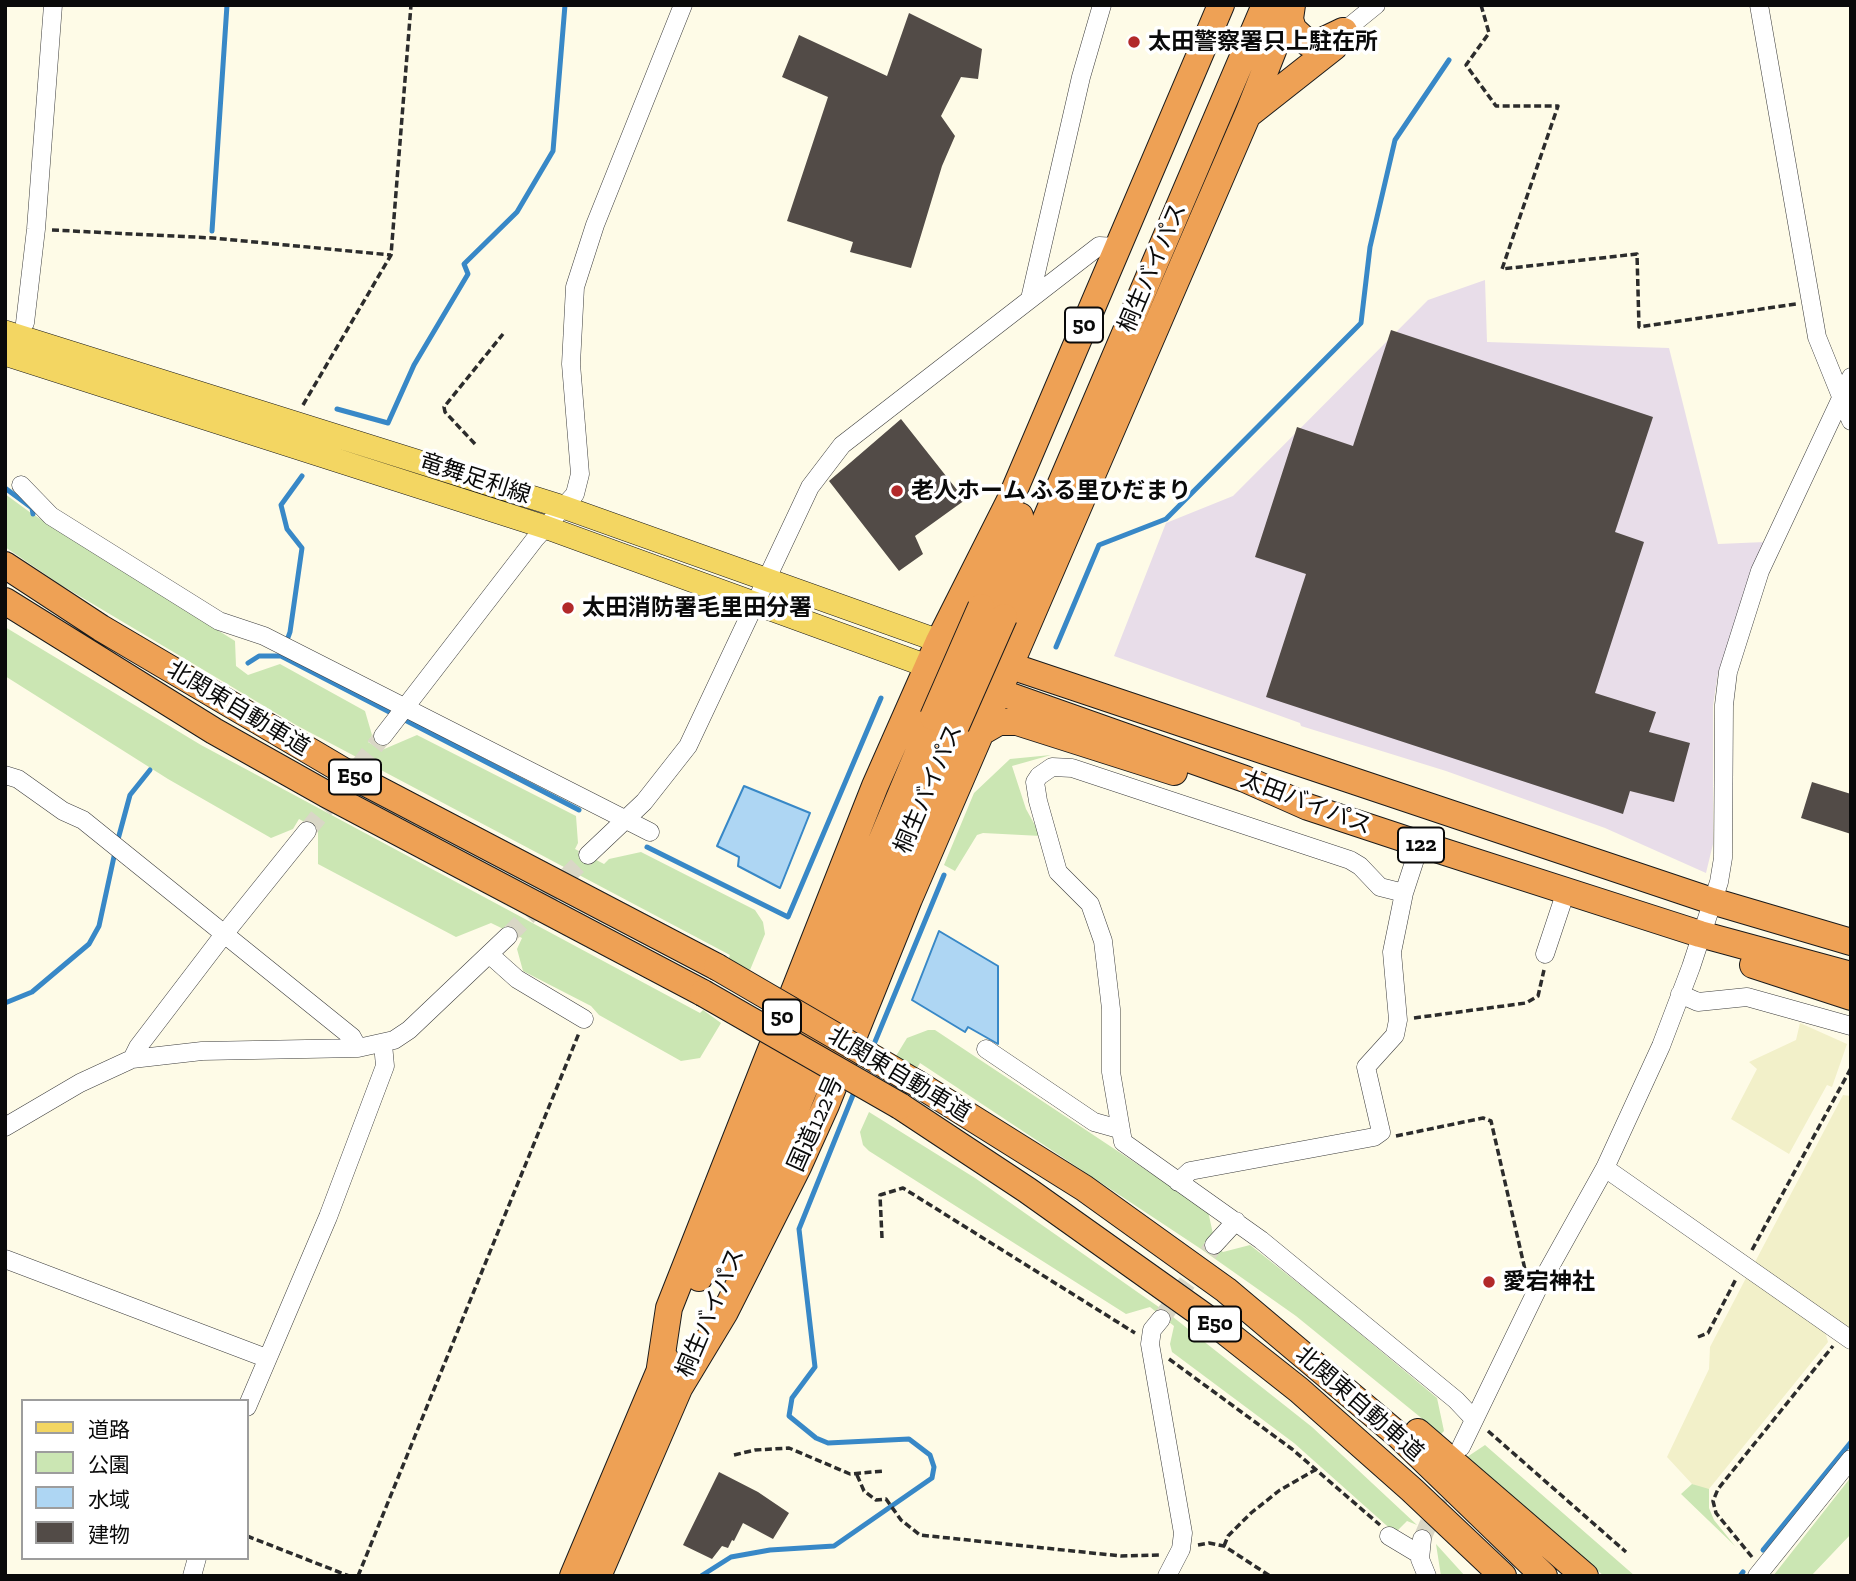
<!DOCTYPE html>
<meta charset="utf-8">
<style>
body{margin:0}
#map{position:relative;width:1856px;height:1581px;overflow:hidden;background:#fefbe7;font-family:"Zilla Slab","Noto Sans JP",serif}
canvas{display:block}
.frame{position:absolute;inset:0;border:7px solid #0a0a0a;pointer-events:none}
.legend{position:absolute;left:21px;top:1399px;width:228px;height:161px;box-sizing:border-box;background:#fff;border:2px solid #9d9d9d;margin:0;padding:9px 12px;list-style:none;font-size:21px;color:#0a0a0a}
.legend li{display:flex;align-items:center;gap:14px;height:35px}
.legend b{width:35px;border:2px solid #9d9d9d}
</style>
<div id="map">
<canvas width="1856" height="1581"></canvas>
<div class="frame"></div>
<ul class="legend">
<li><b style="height:9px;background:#f3d662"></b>道路</li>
<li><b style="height:19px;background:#cbe6b3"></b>公園</li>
<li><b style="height:19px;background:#aed6f3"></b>水域</li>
<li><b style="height:19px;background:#524b47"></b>建物</li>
</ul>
</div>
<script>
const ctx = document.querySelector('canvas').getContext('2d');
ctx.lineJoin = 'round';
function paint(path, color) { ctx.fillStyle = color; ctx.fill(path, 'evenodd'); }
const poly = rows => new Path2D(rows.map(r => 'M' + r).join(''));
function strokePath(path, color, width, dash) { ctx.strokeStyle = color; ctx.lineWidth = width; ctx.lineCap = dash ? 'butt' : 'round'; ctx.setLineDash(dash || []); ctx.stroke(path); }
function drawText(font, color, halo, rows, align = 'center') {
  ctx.font = font + ' "Zilla Slab","Noto Sans JP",serif'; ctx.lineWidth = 7; ctx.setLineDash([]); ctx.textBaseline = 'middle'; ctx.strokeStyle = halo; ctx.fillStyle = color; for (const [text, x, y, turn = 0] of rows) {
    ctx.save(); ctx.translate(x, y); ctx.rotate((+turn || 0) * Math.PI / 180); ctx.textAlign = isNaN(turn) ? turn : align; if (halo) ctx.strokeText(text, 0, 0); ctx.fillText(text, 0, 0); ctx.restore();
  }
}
paint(poly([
 [1485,280,1487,342,1669,348,1718,544,1765,542,1718,673,1713,706,1713,844,1706,873,1605,828,1446,771,1301,726,1300,723,1114,656,1166,523,1233,496,1428,300]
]), '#e8dde9');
paint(poly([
 [1800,1023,1847,1044,1832,1087,1827,1085,1789,1154,1731,1119,1757,1069,1749,1062,1796,1040],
 [1843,1095,1851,1096,1851,1331,1755,1262],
 [1746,1278,1824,1328,1828,1342,1709,1489,1704,1489,1692,1484,1667,1457,1709,1369,1710,1347]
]), '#f2f0c9');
paint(poly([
 [5,494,31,513,235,641,236,666,248,675,280,664,365,711,372,735,368,742,382,750,417,735,576,816,578,843,575,849,604,864,609,859,641,852,755,910,763,922,765,934,750,970,728,960,730,955,296,725,61,585,5,547],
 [5,627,201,745,700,1013,703,1010,721,1023,700,1058,681,1061,599,1015,591,1006,523,971,517,949,522,938,491,923,456,937,318,864,318,829,299,819,293,829,271,838,168,779,5,676],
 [1051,755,1012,766,1026,809,1041,836,983,833,977,835,955,871,944,865,974,793,1010,759],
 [928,1030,935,1030,1208,1211,1213,1234,1208,1241,1223,1252,1250,1245,1322,1302,1437,1398,1444,1431,1441,1434,1296,1316,1201,1249,920,1063,916,1070,896,1056,907,1038],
 [869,1112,975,1178,1173,1317,1312,1427,1417,1525,1407,1521,1395,1533,1294,1443,1172,1352,1170,1344,1174,1326,1150,1307,1126,1314,869,1151,863,1145,860,1132],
 [1485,1445,1635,1576,1604,1576,1467,1457],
 [1851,1477,1851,1534,1811,1576,1773,1576],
 [1692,1484,1709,1489,1709,1508,1714,1520,1735,1546,1681,1494],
 [1436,1544,1465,1576,1441,1576]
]), '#cbe6b3');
const water = poly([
 [744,786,810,813,780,888,738,866,739,857,717,846,744,786],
 [939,931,998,966,998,1044,968,1027,965,1032,912,1000,939,931]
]);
paint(water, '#aed6f3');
strokePath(water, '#3888c7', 2);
strokePath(poly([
 [212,231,227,5],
 [337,409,388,423,414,365,468,274,464,264,517,212,553,151,565,5],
 [5,488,32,508,33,514],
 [286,643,290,632,302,548,287,529,281,505,302,476],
 [1056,647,1099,545,1166,519,1361,323,1370,247,1395,140,1449,60],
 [248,663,259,656,281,656,579,810],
 [117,843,130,795,150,770],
 [647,847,788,917,881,698],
 [5,1003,32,992,89,944,99,926,115,852],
 [872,1049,944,875],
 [1763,1550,1851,1442],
 [701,1576,731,1557,770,1550,834,1546,932,1478,934,1467,930,1455,909,1439,828,1443,816,1438,789,1416,792,1398,815,1367,799,1229,855,1090],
 [1740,1576,1743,1572]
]), '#3888c7', 5);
paint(poly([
 [909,13,982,49,978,79,961,77,941,116,955,136,942,166,911,268,850,252,853,242,787,221,828,97,782,77,799,35,887,76],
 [1391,330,1653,417,1615,532,1644,542,1595,693,1656,712,1649,732,1690,743,1674,802,1630,791,1623,814,1266,697,1306,574,1255,557,1297,427,1353,446],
 [901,419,965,500,915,536,923,554,899,571,829,481],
 [1812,782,1851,794,1851,834,1801,818],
 [719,1472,758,1492,789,1513,773,1539,743,1523,734,1541,732,1540,728,1548,722,1546,712,1559,683,1545]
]), '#524b47');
strokePath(poly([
 [307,831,383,736],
 [508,936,588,855],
 [1161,1319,1214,1245],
 [1422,1539,1450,1473]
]), '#d9d7c6', 18, [18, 9]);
const minor = poly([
 [1759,5,1817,337,1851,421],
 [1344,31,1376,5],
 [1030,299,1081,77,1102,5],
 [25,323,36,229,53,5],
 [21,485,51,516,219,621,264,636,650,832],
 [383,736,535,539,575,494,580,474,571,364,575,287,595,225,683,5],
 [5,775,18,779,63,811,83,820,352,1037,358,1048],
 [588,855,644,802,688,746,810,487,842,445,1099,246,1117,247],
 [1404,893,1380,887,1360,866,1350,860,1072,768,1052,767,1039,776,1035,782,1038,801,1058,872,1090,904,1103,941,1111,1009,1111,1072,1123,1142,1261,1240,1456,1400,1473,1418],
 [489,954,517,979,584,1019],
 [1545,954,1566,891],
 [1680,994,1698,1002,1747,997,1851,1026],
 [986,1049,1094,1122,1119,1129],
 [132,1059,138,1047,225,933,307,831],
 [5,1127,80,1083,132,1059,202,1051,358,1048,394,1040,409,1030,508,936],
 [1605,1168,1851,1340],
 [1178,1182,1190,1171,1374,1137,1381,1132,1366,1067,1395,1035,1398,1020,1392,952,1404,893,1420,844],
 [1214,1245,1236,1221],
 [5,1259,266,1358],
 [1161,1319,1152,1330,1150,1344,1183,1533,1181,1549,1167,1576],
 [247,1407,328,1217,385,1066,383,1044],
 [1461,1447,1537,1290,1605,1168,1661,1046,1691,967,1719,882,1723,858,1724,705,1728,672,1760,571,1851,377],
 [1389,1536,1419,1554],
 [1422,1539,1420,1559,1427,1576],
 [192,1576,197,1558],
 [1757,1576,1851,1459]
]);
const major = poly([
 [5,332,566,508,939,641],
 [5,354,545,527,927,666]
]);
const highway = poly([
 [1292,5,1290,19,1293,29,1308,43,1320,42,1343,31],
 [1249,114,1334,47,1344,31],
 [5,565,101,628,347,773,717,967],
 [5,601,214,731,326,794,703,993],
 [981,607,1020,516],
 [1004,617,1265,5],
 [993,660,1712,901,1851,942],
 [982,686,1245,779,1308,807,1420,844,1700,934,1851,975],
 [980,733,999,722,1017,722,1174,772],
 [1753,965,1851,997],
 [918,1084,1084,1188,1226,1290,1398,1435,1544,1576],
 [900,1106,1027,1190,1218,1326,1299,1390,1412,1490,1503,1576],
 [731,1264,956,726],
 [699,1278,933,717],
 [659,1374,669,1308,875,786,939,641,1011,498,1221,5],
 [678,1390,725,1312,798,1167,826,1105,909,899,1248,114,1291,5],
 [1418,1432,1585,1576],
 [573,1576,665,1358],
 [598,1576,684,1377]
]);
strokePath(minor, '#3d3d3d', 19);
strokePath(major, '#1b1b1b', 24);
strokePath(highway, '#1b1b1b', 28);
strokePath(poly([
 [1481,5,1489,33,1466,65,1496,106,1558,106,1502,269,1637,254,1639,327,1796,304],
 [52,230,213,238,391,255],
 [303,405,391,255,411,5],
 [475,444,445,412,444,407,503,334],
 [1414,1018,1526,1003,1538,996,1544,970],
 [1396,1136,1483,1118,1491,1121,1526,1274],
 [882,1238,880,1195,903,1188,1135,1333],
 [1752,1250,1851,1068],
 [1698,1337,1708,1333,1736,1279],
 [1169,1359,1292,1449,1380,1525],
 [1488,1431,1626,1552],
 [734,1455,755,1450,789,1448,850,1474,884,1471],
 [857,1475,864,1491,876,1500,886,1499,901,1520,920,1535,1121,1556,1160,1555],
 [247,1536,349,1576],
 [1198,1545,1209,1543,1224,1546,1270,1576],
 [1224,1546,1228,1536,1251,1513,1280,1490,1315,1470],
 [1752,1557,1716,1513,1713,1501,1718,1489,1833,1346],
 [358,1576,579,1033]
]), '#2c2c2c', 3.5, [7, 3.5]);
strokePath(minor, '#fff', 18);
strokePath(major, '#f3d662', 23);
strokePath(highway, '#eea155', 26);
const highwayBridge = poly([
 [933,717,981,607],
 [956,726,1004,617],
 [717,967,918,1084],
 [703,993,900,1106]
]);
strokePath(highwayBridge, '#1b1b1b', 28, []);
strokePath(highwayBridge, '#eea155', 26);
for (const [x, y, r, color] of [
 [1134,42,7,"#b2292a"],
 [897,491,7,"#b2292a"],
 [568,608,7,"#b2292a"],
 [1489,1282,7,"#b2292a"]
]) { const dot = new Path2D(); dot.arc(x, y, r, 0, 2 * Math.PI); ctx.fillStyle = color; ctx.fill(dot); strokePath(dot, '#fff', 2.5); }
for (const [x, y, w] of [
 [1084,325,38],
 [355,777,52],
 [1421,845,46],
 [782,1017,38],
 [1215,1324,52]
]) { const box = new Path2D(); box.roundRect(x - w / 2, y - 17.5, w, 35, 5); ctx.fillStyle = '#fff'; ctx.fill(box); strokePath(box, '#0a0a0a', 2); }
drawText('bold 21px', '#0a0a0a', null, [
 ["50",1084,325],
 ["E50",355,777],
 ["122",1421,845],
 ["50",782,1017],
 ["E50",1215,1324]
]);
drawText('bold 23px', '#0a0a0a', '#fff', [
 ["太田警察署只上駐在所",1148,42],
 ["老人ホーム ふる里ひだまり",911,491],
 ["太田消防署毛里田分署",582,608],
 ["愛宕神社",1503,1282]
], 'left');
drawText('23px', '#0a0a0a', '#fff', [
 ["桐生バイパス",1153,268,-67],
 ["竜舞足利線",475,479,18],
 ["北関東自動車道",238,709,31],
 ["桐生バイパス",929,789,-67],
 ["太田バイパス",1306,803,21],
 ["北関東自動車道",899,1075,31],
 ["国道122号",816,1124,-66],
 ["桐生バイパス",711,1313,-67],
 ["北関東自動車道",1359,1404,41]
]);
</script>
